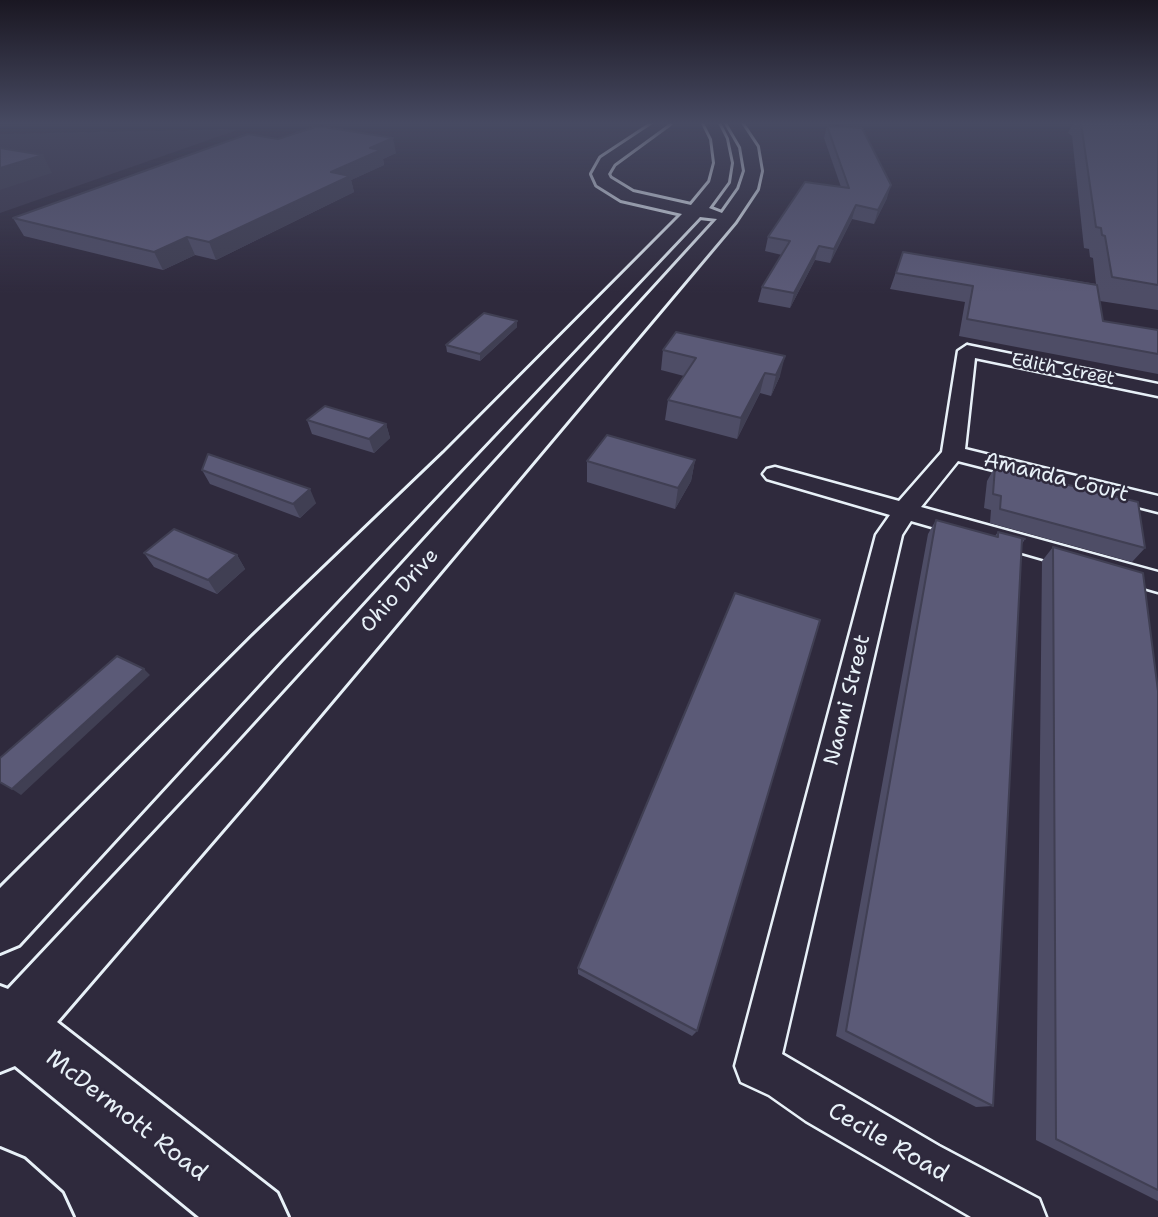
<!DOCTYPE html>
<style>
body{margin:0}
canvas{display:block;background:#2f2a3d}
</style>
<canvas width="1158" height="1217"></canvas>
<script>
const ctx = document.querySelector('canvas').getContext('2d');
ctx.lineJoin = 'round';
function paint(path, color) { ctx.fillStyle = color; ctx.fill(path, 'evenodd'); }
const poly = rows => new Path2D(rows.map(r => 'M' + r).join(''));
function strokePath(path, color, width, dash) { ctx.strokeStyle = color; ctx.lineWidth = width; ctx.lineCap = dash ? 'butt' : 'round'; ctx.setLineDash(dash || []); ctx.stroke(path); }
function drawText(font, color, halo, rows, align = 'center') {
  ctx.font = font + ' "Shantell Sans",sans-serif'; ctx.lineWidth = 5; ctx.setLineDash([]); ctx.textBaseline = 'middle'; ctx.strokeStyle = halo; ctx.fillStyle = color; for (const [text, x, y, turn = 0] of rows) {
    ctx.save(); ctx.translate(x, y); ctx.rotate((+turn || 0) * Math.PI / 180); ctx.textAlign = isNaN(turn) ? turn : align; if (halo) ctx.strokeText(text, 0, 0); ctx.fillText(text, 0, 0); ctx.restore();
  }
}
paint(poly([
 [240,129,0,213,0,134]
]), '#3c384e');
const street = poly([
 [967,345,1158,384,1158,396,975,358,965,449,1158,496,1158,512,958,461,921,507,1158,572,1158,592,911,521,902,535,782,1054,939,1146,1039,1199,1046,1217,971,1217,806,1121,769,1095,741,1082,735,1066,876,535,890,515,767,479,763,474,767,469,775,467,899,501,942,452,958,351,967,345]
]);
const secondary = poly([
 [654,123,670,123,614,164,608,174,610,178,633,192,691,205,710,182,715,163,712,139,704,123,718,123,726,139,731,163,728,182,709,208,722,213,739,189,745,171,741,147,727,123,741,123,757,147,761,171,757,189,735,222,258,789,57,1022,277,1193,288,1217,199,1217,15,1066,0,1072,0,986,8,989,224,759,717,219,700,217,281,660,19,945,0,953,0,888,253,636,444,453,682,214,621,200,597,185,592,174,601,158,654,123],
 [0,1149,24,1159,62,1193,73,1217,0,1217,0,1149]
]);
strokePath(street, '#e8f1f8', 5);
strokePath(secondary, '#e8f1f8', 6);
paint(street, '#2f2a3d');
paint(secondary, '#2f2a3d');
paint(poly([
 [1073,123,1158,123,1158,310,1100,301,1103,321,1158,330,1158,374,959,336,965,302,890,289,903,252,1096,284,1093,258,1090,257,1089,249,1084,248,1072,136,1068,133],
 [827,126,887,198,874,224,852,219,830,263,815,260,790,308,758,302,762,287,782,255,765,251,768,237,841,187,824,138],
 [278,139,396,153,383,159,384,165,351,180,354,192,216,260,195,255,163,270,24,236,13,218],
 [517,321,517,327,480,361,447,352,446,345],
 [663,350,780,376,771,396,760,393,737,439,665,420,668,400,684,376,661,370],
 [307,420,386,424,390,438,374,453,312,434],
 [695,460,691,481,675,509,587,482,587,461],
 [995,467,1145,548,1132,562,990,523,991,510,984,508,987,481],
 [202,470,316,503,300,518,210,484],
 [936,520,995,536,998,532,1025,539,1022,544,993,1106,976,1107,836,1036,928,534],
 [1053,547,1158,691,1158,1201,1036,1140,1042,561],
 [144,553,237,555,245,569,217,594,154,567],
 [578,968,697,1031,692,1036,578,974]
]), '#4e4d66');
paint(poly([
 [393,138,396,153,383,159,384,165,351,180,354,192,216,260,209,242,331,172,370,148],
 [43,155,52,173,0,190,0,168],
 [891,185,887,198,874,224,878,210],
 [856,205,852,219,830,263,834,249],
 [187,237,195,255,163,270,154,252],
 [819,246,815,260,790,308,794,293],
 [517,321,517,327,480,361,480,354],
 [785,356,780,376,771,396,776,375],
 [765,373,760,393,737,439,741,418],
 [386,424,390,438,374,453,369,439],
 [695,460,691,481,675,509,678,488],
 [310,489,316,503,300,518,293,504],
 [237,555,245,569,217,594,208,580],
 [144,669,150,675,21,795,12,789]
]), '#403f53');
const building = poly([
 [1081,123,1158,123,1158,285,1112,277,1105,236,1102,235,1101,228,1096,227,1081,123],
 [318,126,393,138,370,148,381,150,331,172,350,176,209,242,187,237,154,252,13,218,248,134,278,139,318,126],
 [827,126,862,128,891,185,878,210,856,205,834,249,819,246,794,293,762,287,790,241,768,237,805,182,849,188,827,126],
 [0,148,43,155,0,168,0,148],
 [903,252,1097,285,1103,321,1158,330,1158,354,967,319,973,286,896,273,903,252],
 [484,313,517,321,480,354,446,345,484,313],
 [676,332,785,356,776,375,765,373,741,418,668,400,696,358,663,350,676,332],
 [325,406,386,424,369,439,307,420,325,406],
 [607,435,695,460,678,488,587,461,607,435],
 [208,454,310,489,293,504,202,470,208,454],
 [995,467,1138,502,1145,548,1000,509,1001,496,993,494,995,467],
 [936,520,998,537,998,532,1025,539,1022,539,993,1106,846,1031,936,520],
 [174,529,237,555,208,580,144,553,174,529],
 [1053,547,1143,573,1158,691,1158,1190,1056,1139,1053,547],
 [735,593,820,620,697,1031,578,968,735,593],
 [117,656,144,669,12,789,0,782,0,758,117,656]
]);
paint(building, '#5b5a77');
strokePath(building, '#403f53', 2);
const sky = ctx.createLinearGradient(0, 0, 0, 293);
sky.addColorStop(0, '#1a1722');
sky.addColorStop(0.42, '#474a62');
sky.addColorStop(1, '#474a6200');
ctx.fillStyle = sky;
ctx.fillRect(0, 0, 1158, 293);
drawText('18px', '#e8f1f8', '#2f2a3d', [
 ["Edith Street",1063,370,11]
]);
drawText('21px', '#e8f1f8', '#2f2a3d', [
 ["Amanda Court",1056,478,14],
 ["Ohio Drive",400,591,-48],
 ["Naomi Street",848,700,-76]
]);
drawText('24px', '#e8f1f8', '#2f2a3d', [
 ["McDermott Road",126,1116,38],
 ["Cecile Road",888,1143,30]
]);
</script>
